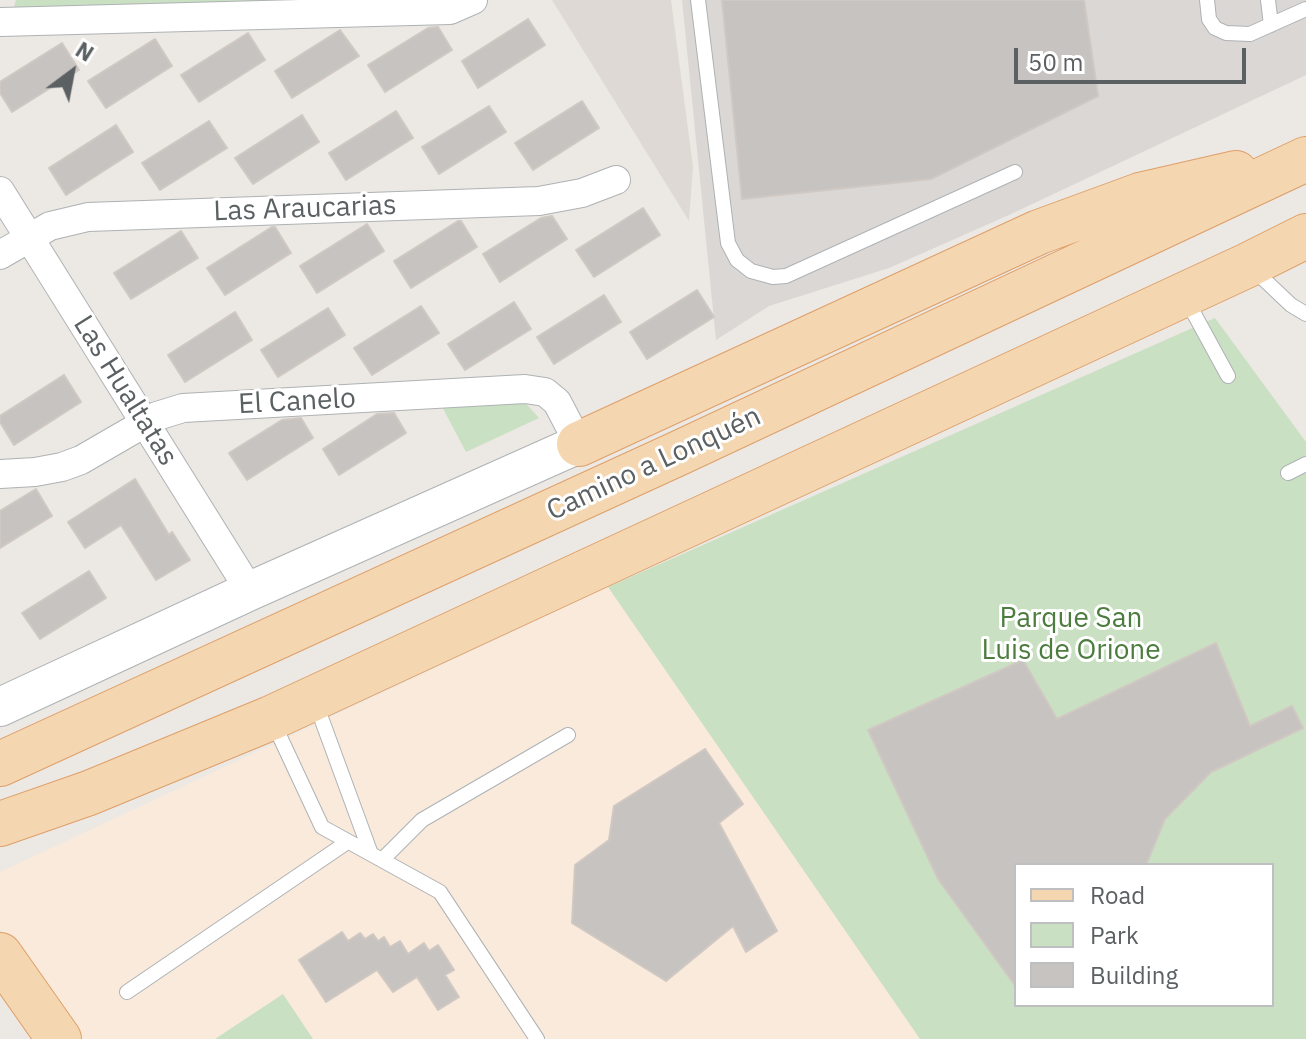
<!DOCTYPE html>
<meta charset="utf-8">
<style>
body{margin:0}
#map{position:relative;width:1306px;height:1039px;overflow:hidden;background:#ece8e3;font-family:"IBM Plex Sans",sans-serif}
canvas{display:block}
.legend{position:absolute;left:1014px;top:863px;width:260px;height:144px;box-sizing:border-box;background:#fff;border:2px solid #bdbfc0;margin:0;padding:10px 14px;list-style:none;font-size:24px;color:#5b6062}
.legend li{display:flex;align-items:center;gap:16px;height:40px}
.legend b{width:40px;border:2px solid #bdbfc0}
.north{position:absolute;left:32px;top:32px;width:80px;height:80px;-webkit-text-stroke:6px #fff;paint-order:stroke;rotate:32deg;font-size:22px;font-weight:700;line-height:32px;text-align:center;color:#5b6062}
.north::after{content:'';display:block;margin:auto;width:28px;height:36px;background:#5b6062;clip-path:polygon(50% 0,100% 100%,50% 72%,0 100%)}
.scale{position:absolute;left:1014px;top:48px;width:232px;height:36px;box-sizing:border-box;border:4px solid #5b6062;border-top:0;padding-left:10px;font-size:24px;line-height:28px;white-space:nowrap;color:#5b6062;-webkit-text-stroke:6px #fff;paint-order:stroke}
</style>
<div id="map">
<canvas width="1306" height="1039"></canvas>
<ul class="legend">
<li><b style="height:10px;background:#f4d7b0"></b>Road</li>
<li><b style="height:22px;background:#cae0c3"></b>Park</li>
<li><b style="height:22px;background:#c7c3c0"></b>Building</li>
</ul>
<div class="north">N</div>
<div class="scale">50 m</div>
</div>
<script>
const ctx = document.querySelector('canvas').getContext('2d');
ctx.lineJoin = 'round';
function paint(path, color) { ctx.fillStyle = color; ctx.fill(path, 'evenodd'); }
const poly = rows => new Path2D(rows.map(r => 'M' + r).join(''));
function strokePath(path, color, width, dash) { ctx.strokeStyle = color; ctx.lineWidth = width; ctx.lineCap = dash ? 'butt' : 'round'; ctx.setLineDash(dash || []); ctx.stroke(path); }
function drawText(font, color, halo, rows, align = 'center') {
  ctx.font = font + ' "IBM Plex Sans",sans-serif'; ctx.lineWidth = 6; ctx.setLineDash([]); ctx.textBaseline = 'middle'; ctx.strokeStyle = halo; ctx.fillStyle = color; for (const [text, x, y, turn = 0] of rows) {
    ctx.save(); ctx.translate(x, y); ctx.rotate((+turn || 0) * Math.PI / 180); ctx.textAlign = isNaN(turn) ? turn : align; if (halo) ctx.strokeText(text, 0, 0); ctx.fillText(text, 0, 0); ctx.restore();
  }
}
paint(poly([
 [608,587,924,1039,77,1039,0,929,0,872]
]), '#f9eadb');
paint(poly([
 [682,0,1306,0,1306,75,1009,215,889,268,769,306,716,340]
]), '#dbd7d5');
paint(poly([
 [552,0,671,0,693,167,689,221]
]), '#ded9d4');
paint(poly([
 [16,0,438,0,438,2,14,7],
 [1215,318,1306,442,1306,1039,920,1039,608,587],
 [1016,865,1272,865,1272,1005,1016,1005],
 [523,400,539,418,466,452,440,403],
 [283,994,313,1039,215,1039]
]), '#cae0c3');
const building = poly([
 [722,0,1084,0,1098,96,931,179,742,199,722,0],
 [528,19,545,45,478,88,462,61,528,19],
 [438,27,452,50,385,92,368,65,428,28,438,27],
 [340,30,359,56,292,98,275,71,340,30],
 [248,33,265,60,199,102,181,75,248,33],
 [155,39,172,66,106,108,88,81,155,39],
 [62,43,79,70,12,112,0,93,0,82,62,43],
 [582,101,599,128,533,170,515,143,582,101],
 [489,106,506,132,439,174,422,147,489,106],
 [396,111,413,138,346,180,329,153,396,111],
 [302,115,319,142,253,184,235,158,302,115],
 [209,121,227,148,160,190,142,163,209,121],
 [116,125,133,152,66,195,49,168,116,125],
 [643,208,660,235,594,277,576,250,643,208],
 [552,216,567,239,500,282,483,254,541,218,552,216],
 [458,221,461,221,477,247,411,288,394,261,458,221],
 [367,224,384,251,317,293,300,266,367,224],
 [272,227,275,227,291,253,225,295,207,268,272,227],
 [181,231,198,258,131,299,114,273,181,231],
 [697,290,714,317,647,359,630,332,697,290],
 [604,295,621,322,554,364,537,337,604,295],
 [514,302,531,329,465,370,448,344,514,302],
 [421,306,439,333,372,375,354,348,421,306],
 [328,308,345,335,278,377,261,350,328,308],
 [235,312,252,340,185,382,168,355,235,312],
 [64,375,81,402,14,445,0,422,0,416,64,375],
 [394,413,406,433,339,475,323,449,377,414,394,413],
 [301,418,313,438,247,480,229,453,282,420,301,418],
 [135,479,169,535,172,532,190,560,156,580,121,525,85,548,68,522,135,479],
 [36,489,52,516,0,548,0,511,36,489],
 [89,571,106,598,40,639,22,613,89,571],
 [1216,643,1250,726,1292,706,1303,728,1211,772,1165,819,1146,865,1016,865,1016,987,938,879,868,730,1023,660,1057,719,1216,643],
 [705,749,743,804,719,823,777,931,746,952,733,926,666,981,572,923,575,865,609,840,614,806,705,749],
 [342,932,348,941,360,933,365,939,373,934,378,941,384,937,390,947,400,941,408,954,424,943,429,951,438,945,454,970,445,975,459,997,438,1010,417,977,393,992,377,970,326,1002,299,960,342,932]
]);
paint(building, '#c7c3c0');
strokePath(building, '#d0c8c2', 2);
const lane = poly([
 [698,0,728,243,737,260,751,271,773,277,786,276,1015,172],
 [1207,0,1209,19,1215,28,1226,33,1250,34,1306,9],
 [1268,0,1271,25],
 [1252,268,1291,305,1306,314],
 [1186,299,1228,376],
 [1288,473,1306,464],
 [316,704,371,854],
 [273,722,322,827,440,892,537,1039],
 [382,860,422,820,568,735],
 [127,992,346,843]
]);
const street = poly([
 [0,22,450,10,473,0],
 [0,191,250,591],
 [0,255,50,226,88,217,539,201,582,193,616,180],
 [0,474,35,472,62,467,81,460,157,416,183,408,525,389,545,392,557,402,579,444]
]);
const secondary = poly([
 [0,707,250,591,579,444]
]);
const primary = poly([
 [579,444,1039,232,1140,195,1236,173],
 [0,764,679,453,1306,159],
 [0,824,89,793,271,718,1248,265,1306,236],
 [0,955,59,1039]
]);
strokePath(lane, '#aeb2b4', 16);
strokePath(street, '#aeb2b4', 30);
strokePath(secondary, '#aeb2b4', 40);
strokePath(primary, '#de9f69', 46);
strokePath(lane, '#fff', 14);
strokePath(street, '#fff', 28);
strokePath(secondary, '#fff', 38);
strokePath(primary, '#f4d7b0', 44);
drawText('28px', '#5b6062', '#fff', [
 ["Las Araucarias",305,209,-2],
 ["Las Hualtatas",125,391,58],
 ["El Canelo",297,402,-3],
 ["Camino a Lonquén",654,464,-25]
]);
drawText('28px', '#4c7d3f', '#fff', [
 ["Parque San",1071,619],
 ["Luis de Orione",1071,651]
]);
</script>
